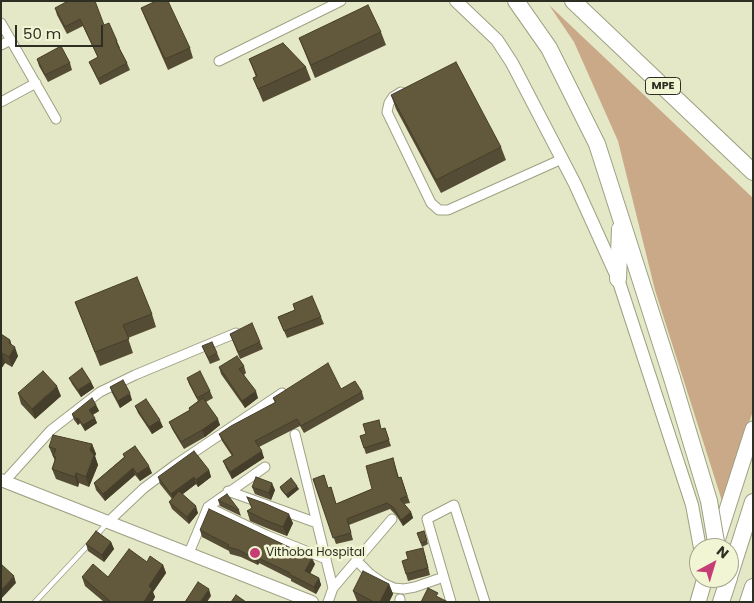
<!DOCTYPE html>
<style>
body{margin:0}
#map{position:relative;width:754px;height:603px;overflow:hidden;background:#e5e8c7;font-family:Poppins,sans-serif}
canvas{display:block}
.frame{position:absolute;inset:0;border:2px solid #2e2f23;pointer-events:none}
.north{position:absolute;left:689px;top:538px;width:50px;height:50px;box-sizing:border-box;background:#f2f5d4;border:1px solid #a4a68d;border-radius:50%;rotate:39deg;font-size:14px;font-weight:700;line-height:20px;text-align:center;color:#2e2f23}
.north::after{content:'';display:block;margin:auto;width:18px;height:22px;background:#c63c75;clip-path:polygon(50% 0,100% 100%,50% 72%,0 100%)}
.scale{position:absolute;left:15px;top:25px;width:88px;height:22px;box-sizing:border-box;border:2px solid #2e2f23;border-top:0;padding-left:6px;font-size:15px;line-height:18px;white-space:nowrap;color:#2e2f23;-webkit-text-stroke:4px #f2f5d4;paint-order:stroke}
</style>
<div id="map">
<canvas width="754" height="603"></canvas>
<div class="frame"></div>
<div class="north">N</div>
<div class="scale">50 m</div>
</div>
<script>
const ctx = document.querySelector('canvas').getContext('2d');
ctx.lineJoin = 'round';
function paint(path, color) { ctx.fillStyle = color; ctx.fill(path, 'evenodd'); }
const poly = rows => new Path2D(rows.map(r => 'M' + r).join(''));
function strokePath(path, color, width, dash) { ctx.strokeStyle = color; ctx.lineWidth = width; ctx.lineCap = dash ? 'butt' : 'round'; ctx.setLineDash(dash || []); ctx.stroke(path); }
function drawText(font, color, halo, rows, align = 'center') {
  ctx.font = font + ' Poppins,sans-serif'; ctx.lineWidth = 5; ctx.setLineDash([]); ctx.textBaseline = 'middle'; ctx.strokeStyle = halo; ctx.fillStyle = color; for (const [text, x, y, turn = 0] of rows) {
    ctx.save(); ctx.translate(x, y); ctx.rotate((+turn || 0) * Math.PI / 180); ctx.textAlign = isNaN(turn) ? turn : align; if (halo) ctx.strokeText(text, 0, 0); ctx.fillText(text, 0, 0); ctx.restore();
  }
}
paint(poly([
 [549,5,753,198,753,411,722,501,655,290,618,141,574,42]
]), '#caa989');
const lane = poly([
 [96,536,107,523],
 [35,602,91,542]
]);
const street = poly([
 [1,23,56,119],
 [1,45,11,40],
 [219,61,341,1],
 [401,92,393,97,389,103,387,112,431,203,439,210,448,210,562,159],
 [1,102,36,83],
 [295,434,333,588,328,602],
 [4,482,51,430,100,392,135,375,236,333],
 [228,491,317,523],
 [208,507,266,535,326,559],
 [108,522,144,488,175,465,282,393],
 [189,553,208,507,265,467],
 [356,560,370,574,383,583,394,588,404,589,415,587,438,579],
 [333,588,392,519],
 [400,602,400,599],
 [451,602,427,519,454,505,485,602]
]);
const secondary = poly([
 [456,1,497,40,512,63,575,184,618,279,692,505,700,548],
 [1,480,312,602]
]);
const primary = poly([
 [715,547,753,429],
 [698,602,705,578]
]);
const highway = poly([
 [516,1,549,48,597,144,672,378],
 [573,1,753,172],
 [618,279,620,229],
 [729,577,753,502],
 [721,602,729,578],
 [748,602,753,587]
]);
strokePath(lane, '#9ea182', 6);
strokePath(street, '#9ea182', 11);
strokePath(secondary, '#9ea182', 14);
strokePath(primary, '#9ea182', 17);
strokePath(highway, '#9ea182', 18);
strokePath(lane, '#fff', 4.5);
strokePath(street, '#fff', 9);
strokePath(secondary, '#fff', 12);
strokePath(primary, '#fff', 15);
strokePath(highway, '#fff', 16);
const highwayBridge = poly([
 [672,378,709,501,717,548]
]);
strokePath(highwayBridge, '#9ea182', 18, []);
strokePath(highwayBridge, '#fff', 16);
paint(poly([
 [55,8,104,25,117,41,120,48,119,48,127,63,130,70,100,85,89,62,98,58,83,26,67,34,57,15],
 [141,8,190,48,193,58,168,70,145,18],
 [381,32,386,45,315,78,299,38],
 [37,59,70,63,72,70,48,82,39,66],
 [249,59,306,67,311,80,263,102,253,78,256,77],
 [391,95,501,147,506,160,441,193,396,109],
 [75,302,152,314,156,327,128,338,133,353,100,366],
 [295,310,321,317,324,324,287,338,278,317],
 [1,334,10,340,11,345,18,356,12,367,5,363,1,369],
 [230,334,260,342,263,349,240,359],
 [202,346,217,353,220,360,210,364],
 [244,366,246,373,244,375,258,398,245,408,221,374,219,367],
 [69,378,91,382,94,388,81,397,72,384],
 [187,378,210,391,213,398,206,402,220,425,205,437,184,449,172,429,169,422,190,410,189,408,198,401,189,384],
 [110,387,132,400,120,408,112,393],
 [341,389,362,392,364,399,304,433,300,426,259,447,264,458,232,479,226,468,223,461,232,456,222,441,219,434,275,403,273,398],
 [18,393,61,396,35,419,21,404],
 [96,405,99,411,93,415,97,423,85,431,80,423,78,425,74,420,72,414],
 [135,406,163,427,152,434,138,413],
 [385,428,391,446,366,454,360,436],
 [92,444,96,454,95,456,98,465,89,487,79,483,78,487,56,479,52,469,55,461,49,447],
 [123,454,152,473,140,481,135,475,105,501,96,490,94,483,124,457],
 [393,458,399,478,401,477,410,503,404,504,411,512,413,518,403,526,396,515,390,509,349,525,353,540,336,544,313,479,328,488,331,487,336,504,372,489],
 [209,470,211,477,198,487,196,484,182,494,198,513,189,524,172,509,169,502,172,499,160,484,158,477],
 [252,487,275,490,271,500,255,494],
 [280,487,299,489,288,498,281,490],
 [247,497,293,523,287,536,269,529,250,521,247,511,252,508],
 [218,500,239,510,241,516,220,506],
 [200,530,315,564,310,573,319,578,321,585,316,594,291,581,291,579,259,563,258,565,241,557,230,554,229,551,202,537],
 [424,531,428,544,422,547,417,533],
 [111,542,114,549,104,562,88,551,86,544],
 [425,555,430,575,408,581,406,574],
 [147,562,163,565,166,573,153,592,155,597,152,602,104,602,85,586,82,577,108,577],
 [389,584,393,594,389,602,358,602,357,601,353,591]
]), '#544c34');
paint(poly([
 [10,340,13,349,15,347,18,356,12,367,9,357,9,343],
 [2,353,5,363,1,369,1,354],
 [91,382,94,388,81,397,78,390],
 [57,386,61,396,35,419,32,409],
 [256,391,258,398,245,408,242,401],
 [130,393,132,400,120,408,118,401],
 [96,405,99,411,91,415,89,410],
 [78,418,80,423,78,425,76,419],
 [95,418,97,423,85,431,83,425],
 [218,419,220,425,205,437,202,430],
 [160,420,163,427,152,434,149,427],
 [92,444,96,454,95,456,98,465,89,487,86,477,90,450],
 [262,451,264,458,232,479,230,472],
 [149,466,152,473,140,481,137,474],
 [133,468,135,475,105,501,103,494],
 [209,470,211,477,198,487,196,480],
 [76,473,79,483,78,487,75,477],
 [194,477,196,484,174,501,171,494],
 [272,483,275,490,271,500,269,493],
 [297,486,299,489,288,498,286,495],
 [196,506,198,513,189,524,187,517],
 [411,512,413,518,403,526,401,520],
 [289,514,293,523,287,536,283,527],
 [111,542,114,549,104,562,102,555],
 [256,557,259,563,258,565,255,559],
 [312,558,315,564,308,578,305,571],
 [163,565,166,573,153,592,155,597,152,602,144,602,149,586],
 [14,576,16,583,1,599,1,590],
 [319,578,321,585,316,594,314,587],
 [389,584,393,594,389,602,380,602],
 [209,589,211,596,207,602,200,602]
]), '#453e2a');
const building = poly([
 [68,1,95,1,104,25,109,23,117,41,116,42,127,63,98,79,89,62,98,57,80,19,65,27,55,8,68,1],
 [156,1,168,1,190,48,165,59,141,8,156,1],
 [368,5,381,32,311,65,299,38,368,5],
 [283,43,306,67,258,89,253,78,257,76,249,59,283,43],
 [61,46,70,63,45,75,37,59,61,46],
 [456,62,501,147,436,180,391,95,456,62],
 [137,277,152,314,123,325,129,339,95,352,75,302,137,277],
 [312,296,321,317,284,331,278,317,295,310,293,304,312,296],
 [252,323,260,342,238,352,230,334,252,323],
 [1,334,10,340,9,343,15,347,9,357,2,353,1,354,1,334],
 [212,342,217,353,208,358,202,346,212,342],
 [237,356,244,366,239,369,256,391,242,401,219,367,237,356],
 [328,363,341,389,355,381,362,392,301,426,297,419,255,441,262,451,230,472,223,461,233,455,219,434,231,426,276,402,273,398,328,363],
 [82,368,91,382,78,390,69,378,82,368],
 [43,371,57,386,32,409,18,393,43,371],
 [200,371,210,391,197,398,187,378,200,371],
 [123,380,130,393,118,401,110,387,123,380],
 [92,398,96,405,89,410,95,418,83,425,78,418,76,419,72,414,92,398],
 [203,398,218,419,202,430,181,442,169,422,190,410,189,408,203,398],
 [146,399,160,420,149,427,135,406,146,399],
 [379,420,381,429,385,428,389,440,364,448,360,436,366,434,363,424,379,420],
 [53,435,92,444,90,450,94,455,86,477,76,473,75,477,52,469,56,457,53,456,56,449,49,447,53,435],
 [135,446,149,466,137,474,133,468,103,494,94,483,125,457,123,454,135,446],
 [194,451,209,470,196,480,194,477,171,494,158,477,194,451],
 [393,458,398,478,401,477,407,496,400,499,411,512,401,520,394,508,387,503,347,519,351,533,333,538,313,479,324,475,328,488,331,487,336,504,372,489,366,466,393,458],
 [256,477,272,483,269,493,252,487,256,477],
 [291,478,297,486,286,495,280,487,291,478],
 [179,491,196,506,187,517,169,502,179,491],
 [227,494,239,510,218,500,227,494],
 [247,497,264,503,289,514,283,527,265,520,247,511,252,508,247,497],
 [209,509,312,558,305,571,319,578,314,587,289,574,290,573,256,557,255,559,239,550,228,547,229,545,200,530,209,509],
 [96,531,111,542,102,555,86,544,96,531],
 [424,531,427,541,421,543,417,533,424,531],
 [423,548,428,568,406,574,402,561,408,559,406,552,423,548],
 [129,549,147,562,150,556,163,565,149,586,152,589,144,602,111,602,82,577,93,564,108,577,129,549],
 [1,564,14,576,1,590,1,564],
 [363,571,389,584,380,602,374,602,353,591,363,571],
 [198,582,209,589,200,602,185,602,198,582],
 [428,588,438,593,436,596,448,602,421,602,428,588],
 [236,595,246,602,231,602,236,595]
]);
paint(building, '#62583c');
strokePath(building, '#453e2a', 1);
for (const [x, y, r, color] of [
 [255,553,6,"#c63c75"]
]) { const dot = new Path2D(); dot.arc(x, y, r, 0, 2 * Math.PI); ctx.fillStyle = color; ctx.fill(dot); strokePath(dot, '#f2f5d4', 2); }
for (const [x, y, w] of [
 [663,86,35]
]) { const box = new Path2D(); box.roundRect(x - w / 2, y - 8.5, w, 17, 4); ctx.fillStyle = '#f2f5d4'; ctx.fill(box); strokePath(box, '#2e2f23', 1); }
drawText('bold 11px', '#2e2f23', null, [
 ["MPE",663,86]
]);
drawText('12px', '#2e2f23', '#f2f5d4', [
 ["Vithoba Hospital",266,553]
], 'left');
</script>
